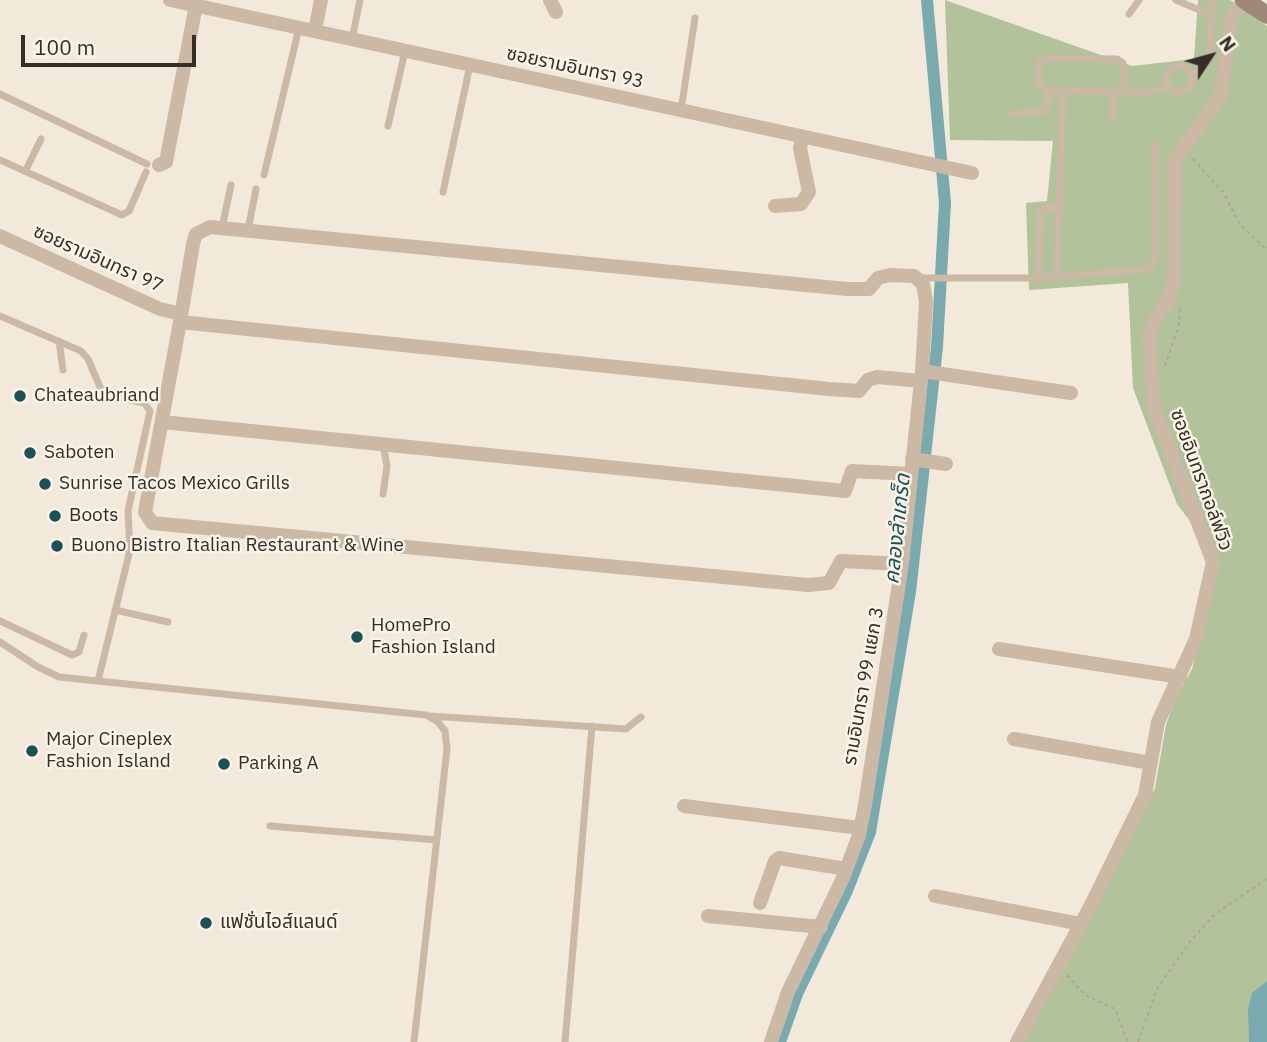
<!DOCTYPE html>
<meta charset="utf-8">
<style>
body{margin:0}
#map{position:relative;width:1267px;height:1042px;overflow:hidden;background:#f2e9db;font-family:"IBM Plex Sans",sans-serif}
canvas{display:block}
.north{position:absolute;left:1176px;top:21px;width:70px;height:70px;-webkit-text-stroke:5px #faf3e7;paint-order:stroke;rotate:54deg;font-size:19px;font-weight:700;line-height:28px;text-align:center;color:#372d27}
.north::after{content:'';display:block;margin:auto;width:24px;height:32px;background:#372d27;clip-path:polygon(50% 0,100% 100%,50% 72%,0 100%)}
.scale{position:absolute;left:21px;top:35px;width:175px;height:32px;box-sizing:border-box;border:4px solid #372d27;border-top:0;padding-left:9px;font-size:21px;line-height:24px;white-space:nowrap;color:#372d27;-webkit-text-stroke:5px #faf3e7;paint-order:stroke}
</style>
<div id="map">
<canvas width="1267" height="1042"></canvas>
<div class="north">N</div>
<div class="scale">100 m</div>
</div>
<script>
const ctx = document.querySelector('canvas').getContext('2d');
ctx.lineJoin = 'round';
function paint(path, color) { ctx.fillStyle = color; ctx.fill(path, 'evenodd'); }
const poly = rows => new Path2D(rows.map(r => 'M' + r).join(''));
function strokePath(path, color, width, dash) { ctx.strokeStyle = color; ctx.lineWidth = width; ctx.lineCap = dash ? 'butt' : 'round'; ctx.setLineDash(dash || []); ctx.stroke(path); }
function drawText(font, color, halo, rows, align = 'center') {
  ctx.font = font + ' "IBM Plex Sans","Noto Sans Thai",sans-serif'; ctx.lineWidth = 5; ctx.setLineDash([]); ctx.textBaseline = 'middle'; ctx.strokeStyle = halo; ctx.fillStyle = color; for (const [text, x, y, turn = 0] of rows) {
    ctx.save(); ctx.translate(x, y); ctx.rotate((+turn || 0) * Math.PI / 180); ctx.textAlign = isNaN(turn) ? turn : align; if (halo) ctx.strokeText(text, 0, 0); ctx.fillText(text, 0, 0); ctx.restore();
  }
}
paint(poly([
 [945,0,1132,66,1194,59,1198,0,1230,0,1267,26,1267,1042,1024,1042,1085,930,1155,788,1166,725,1176,697,1192,669,1219,559,1177,504,1133,388,1128,283,1029,290,1026,203,1047,201,1053,141,950,140]
]), '#b2c29a');
paint(poly([
 [1267,981,1267,1042,1249,1042,1248,1009,1252,993]
]), '#79aab0');
strokePath(poly([
 [780,1042,797,994,846,893,870,832,910,592,937,347,945,203,927,0]
]), '#79aab0', 12);
strokePath(poly([
 [1193,159,1224,193,1240,225,1267,250],
 [1165,366,1179,324,1180,308],
 [1202,493,1222,536,1222,546],
 [1067,975,1085,995,1115,1009,1128,1042],
 [1138,1042,1158,987,1189,943,1213,916,1267,878]
]), '#b7a390', 2, [3.5, 3.5]);
strokePath(poly([
 [1176,0,1211,15],
 [1129,14,1139,0],
 [352,39,360,0],
 '1166 79a13 13 0 1 1 26 0a13 13 0 1 1-26 0Z',
 [1192,75,1204,67,1209,57,1213,0],
 [1124,92,1123,63,1117,59,1049,58,1039,62,1038,82,1047,90,1063,90,1124,92,1145,92,1169,87],
 [0,94,147,164],
 [681,110,695,18],
 [1012,113,1046,111,1050,90],
 [1113,119,1113,91],
 [388,126,405,51],
 [0,160,122,215,129,211,146,172],
 [26,170,41,139],
 [264,175,299,28],
 [443,192,470,65],
 [222,228,231,185],
 [248,230,256,189],
 [1057,277,1063,90],
 [919,278,1039,278,1150,269,1155,261,1155,144],
 [1039,278,1040,210,1059,206],
 [0,316,81,351,88,359,103,394,144,403,150,411,128,511,130,550,98,681],
 [59,341,63,370],
 [383,445,387,466,383,494],
 [115,610,168,622],
 [0,621,72,655,79,652,84,635],
 [0,642,38,667,59,677,426,715,438,722,445,731,447,749,414,1042],
 [430,716,626,729,641,717],
 [270,826,437,840],
 [565,1042,592,726]
]), '#cbb9a6', 7);
strokePath(poly([
 [170,0,972,173],
 [550,0,556,12],
 [315,31,321,0],
 [159,165,166,162,196,5],
 [775,206,801,204,809,192,800,148,803,137],
 [0,236,160,309,181,314],
 [180,322,145,512,152,523,808,585,829,583,841,561,902,564],
 [922,371,1071,393],
 [162,422,845,491,852,471,911,474],
 [912,459,946,464],
 [999,649,1180,677],
 [1014,739,1151,763],
 [684,806,860,828],
 [935,896,1081,924],
 [760,903,775,861,779,858,846,869],
 [708,916,821,927],
 [771,1042,788,992,843,878,859,835,865,805,902,564,922,371,926,302,923,284,914,276,890,275,878,278,869,289,847,289,210,227,196,234,193,244,180,322,829,389,859,391,868,380,877,377,921,381],
 [1017,1042,1092,903,1145,795,1158,722,1196,639,1213,562,1154,408,1149,337,1155,320,1169,299,1174,278,1175,160,1221,95,1231,20,1243,0]
]), '#cbb9a6', 14);
strokePath(poly([
 [1244,0,1267,15]
]), '#9e8878', 18);
for (const [x, y, r, color] of [
 [20,396,7,"#1c5159"],
 [30,453,7,"#1c5159"],
 [45,484,7,"#1c5159"],
 [55,516,7,"#1c5159"],
 [57,546,7,"#1c5159"],
 [357,637,7,"#1c5159"],
 [32,751,7,"#1c5159"],
 [224,764,7,"#1c5159"],
 [206,923,7,"#1c5159"]
]) { const dot = new Path2D(); dot.arc(x, y, r, 0, 2 * Math.PI); ctx.fillStyle = color; ctx.fill(dot); strokePath(dot, '#faf3e7', 2.5); }
drawText('19px', '#372d27', '#faf3e7', [
 ["ซอยรามอินทรา 93",575,68,12],
 ["ซอยรามอินทรา 97",98,259,24],
 ["ซอยอินทรากอล์ฟวิว",1201,480,70],
 ["รามอินทรา 99 แยก 3",864,686,-80]
]);
drawText('19px', '#372d27', '#faf3e7', [
 ["Chateaubriand",34,396],
 ["Saboten",44,453],
 ["Sunrise Tacos Mexico Grills",59,484],
 ["Boots",69,516],
 ["Buono Bistro Italian Restaurant & Wine",71,546],
 ["HomePro",371,626],
 ["Fashion Island",371,648],
 ["Major Cineplex",46,740],
 ["Fashion Island",46,762],
 ["Parking A",238,764],
 ["แฟชั่นไอส์แลนด์",220,923]
], 'left');
drawText('italic 21px', '#1c5159', '#faf3e7', [
 ["คลองลำเกร็ด",898,529,-84]
]);
</script>
